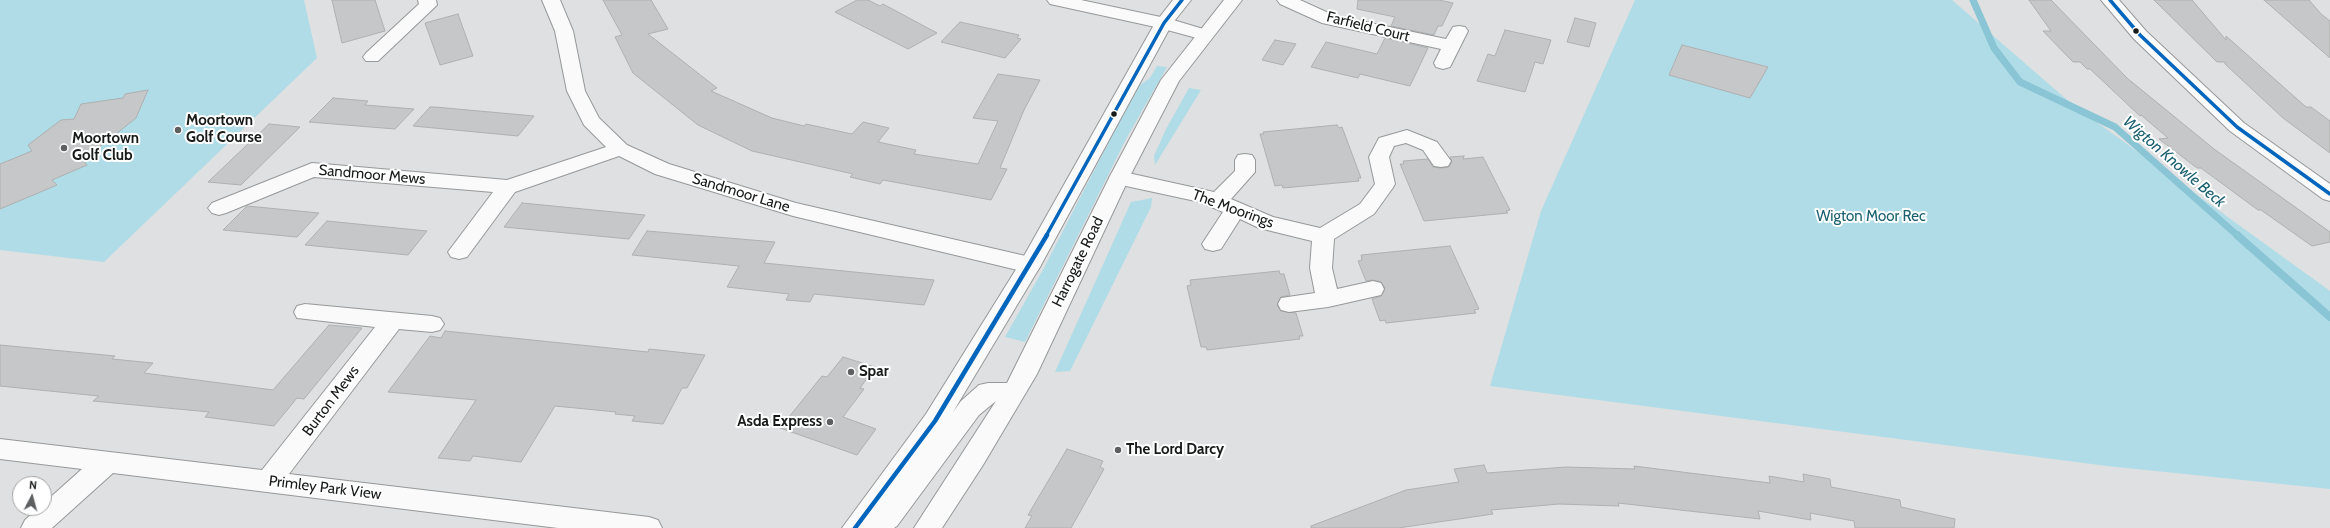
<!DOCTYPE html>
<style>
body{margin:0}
#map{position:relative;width:2330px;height:528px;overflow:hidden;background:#dee0e1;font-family:Cabin,sans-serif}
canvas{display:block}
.north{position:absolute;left:12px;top:476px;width:40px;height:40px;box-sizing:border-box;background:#fff;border:1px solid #a3a3a3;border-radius:50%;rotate:6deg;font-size:11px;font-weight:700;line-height:16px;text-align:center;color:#181a1a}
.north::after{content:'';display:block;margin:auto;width:14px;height:18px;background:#5d5f60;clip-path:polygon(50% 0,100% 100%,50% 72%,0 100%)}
</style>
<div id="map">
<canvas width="2330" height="528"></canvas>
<div class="north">N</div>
</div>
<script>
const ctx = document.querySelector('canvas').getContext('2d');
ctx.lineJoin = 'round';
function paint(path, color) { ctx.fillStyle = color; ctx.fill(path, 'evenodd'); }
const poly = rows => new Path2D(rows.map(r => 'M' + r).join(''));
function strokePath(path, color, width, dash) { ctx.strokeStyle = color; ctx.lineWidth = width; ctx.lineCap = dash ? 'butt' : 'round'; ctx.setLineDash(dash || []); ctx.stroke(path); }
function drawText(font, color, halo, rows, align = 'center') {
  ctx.font = font + ' Cabin,sans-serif'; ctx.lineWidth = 4; ctx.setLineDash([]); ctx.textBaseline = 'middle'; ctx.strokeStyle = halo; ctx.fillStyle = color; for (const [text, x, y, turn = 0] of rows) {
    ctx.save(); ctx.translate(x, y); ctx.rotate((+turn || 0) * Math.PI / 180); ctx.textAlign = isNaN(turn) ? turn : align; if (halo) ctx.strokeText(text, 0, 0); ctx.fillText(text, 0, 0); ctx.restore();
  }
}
paint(poly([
 [0,0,304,0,317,58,104,262,0,250],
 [1635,0,1952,0,2073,105,2330,291,2330,489,2107,466,1490,386,1541,211],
 [1157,66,1167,67,1126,139,1025,342,1005,337,1045,266,1137,87,1150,78],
 [1189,88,1201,90,1155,165,1154,156,1166,129],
 [1152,198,1151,207,1070,371,1055,372,1131,202]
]), '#b0dce7');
strokePath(poly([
 [1973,0,1994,48,2020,82,2115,127,2238,236]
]), '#89c5d4', 7);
strokePath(poly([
 [2237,235,2330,317]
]), '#89c5d4', 8);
const building = poly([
 [332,0,375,0,385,31,342,43,332,0],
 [603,0,651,0,668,29,648,34,717,88,711,91,772,118,804,126,806,124,852,134,863,122,889,128,878,142,916,150,914,154,978,164,998,121,973,118,998,74,1040,80,1024,110,1000,168,1007,169,991,200,883,180,880,184,850,177,853,174,752,151,698,125,633,73,615,37,622,35,603,0],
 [857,0,868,0,880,6,883,4,937,33,908,49,835,12,857,0],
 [1358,0,1439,0,1453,3,1442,26,1438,26,1434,35,1391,26,1395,17,1357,9,1358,0],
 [2029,0,2051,0,2127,78,2214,149,2330,232,2330,242,2312,246,2261,210,2258,210,2201,168,2197,168,2159,139,2168,138,2141,115,2140,116,2090,69,2087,69,2080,62,2073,62,2043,31,2051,31,2029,0],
 [2154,0,2192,0,2226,40,2226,36,2306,107,2311,107,2330,121,2330,153,2283,118,2225,64,2225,62,2217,62,2154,0],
 [2264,0,2309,0,2321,14,2330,21,2330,58,2264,0],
 [458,14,473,56,440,65,425,23,458,14],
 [1575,18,1596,23,1589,47,1567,42,1575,18],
 [960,22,1019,35,1017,38,1021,39,1005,58,941,42,960,22],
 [1505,30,1551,40,1543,64,1535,62,1525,92,1477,81,1488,54,1495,56,1505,30],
 [1385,38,1428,48,1410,86,1360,74,1358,78,1311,67,1326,42,1377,54,1385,38],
 [1275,40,1296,44,1283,65,1262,60,1275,40],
 [1682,45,1768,67,1750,98,1669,75,1682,45],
 [148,90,136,118,83,160,87,165,52,180,57,185,0,209,0,164,32,151,28,145,61,120,74,119,81,104,123,98,125,94,148,90],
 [333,98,368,101,365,105,414,109,395,129,309,122,333,98],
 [430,107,435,107,534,116,518,136,413,126,430,107],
 [269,124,300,127,241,185,208,182,269,124],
 [1337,125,1339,128,1342,127,1361,178,1358,178,1359,181,1283,188,1282,185,1275,186,1260,134,1264,134,1263,132,1337,125],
 [1464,156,1463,159,1483,157,1510,210,1506,211,1508,213,1424,221,1400,164,1404,164,1403,161,1428,159,1433,167,1441,168,1449,167,1452,162,1450,157,1464,156],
 [522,203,645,215,629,239,504,227,522,203],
 [247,206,319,213,297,237,223,230,247,206],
 [327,221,427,231,408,255,305,245,327,221],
 [647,231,775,242,764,263,934,280,924,305,814,294,810,302,786,300,789,294,727,287,739,266,632,255,647,231],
 [1450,246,1479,309,1474,310,1476,313,1386,323,1385,320,1380,321,1372,299,1381,296,1385,288,1381,282,1373,280,1366,281,1358,261,1362,260,1361,255,1450,246],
 [1279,271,1280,274,1284,274,1290,295,1281,297,1277,305,1281,311,1296,313,1303,336,1299,336,1300,339,1207,350,1206,347,1201,347,1187,286,1191,285,1190,280,1279,271],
 [329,325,362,328,304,399,297,398,274,426,205,417,209,412,93,401,99,396,0,386,0,345,115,356,112,359,153,363,144,373,273,390,329,325],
 [445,331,648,352,649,349,705,355,687,388,682,388,663,424,632,421,635,416,615,414,616,412,555,406,521,462,473,456,470,461,438,458,476,400,388,392,430,336,441,338,445,331],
 [843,357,875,367,860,388,864,389,843,417,876,429,857,455,780,428,822,376,827,377,843,357],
 [1067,449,1103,461,1100,467,1104,469,1071,528,1025,528,1032,516,1028,515,1067,449],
 [1484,465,1487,473,1566,467,1635,469,1634,466,1770,483,1769,476,1804,482,1803,474,1830,479,1831,487,1900,500,1901,507,1955,519,1954,528,1855,528,1854,521,1810,513,1811,520,1758,511,1760,519,1618,503,1619,506,1559,504,1491,510,1493,514,1398,528,1311,528,1311,526,1406,490,1459,482,1454,469,1484,465]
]);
paint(building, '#c6c7c8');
strokePath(building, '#aeb0b1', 1);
const minor = poly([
 [418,0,436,0,437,5,378,61,366,61,363,57,366,53,419,4,418,0],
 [542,0,560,0,573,31,585,91,599,118,627,145,669,164,796,203,1030,257,1038,260,1041,265,1038,270,1030,273,793,216,655,174,619,156,515,192,467,257,459,259,451,257,448,252,493,192,314,177,226,213,219,215,212,213,208,208,212,203,312,163,507,180,606,147,584,125,567,91,555,31,542,0],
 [1047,0,1081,0,1170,19,1210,31,1213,35,1210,39,1204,40,1160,28,1050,4,1047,0],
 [1277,0,1300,0,1333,15,1446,39,1453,27,1459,26,1465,27,1468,31,1450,67,1443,69,1436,67,1434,63,1441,49,1322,23,1280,4,1277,0],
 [2101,0,2119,0,2146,31,2244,123,2330,184,2330,201,2323,199,2230,131,2134,39,2101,0],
 [1407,130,1437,142,1451,161,1448,166,1441,167,1434,166,1423,150,1406,143,1394,146,1389,157,1395,184,1392,189,1374,214,1334,239,1332,268,1337,289,1373,281,1381,283,1384,289,1381,295,1328,307,1289,312,1281,310,1278,304,1281,298,1315,293,1310,268,1312,241,1259,228,1240,219,1221,249,1213,251,1205,249,1202,244,1223,212,1200,202,1112,183,1109,178,1112,173,1119,171,1214,192,1235,171,1235,160,1238,155,1245,154,1252,155,1255,160,1255,172,1231,199,1273,217,1320,228,1360,204,1375,184,1369,157,1379,138,1407,130],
 [305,304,432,316,440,318,444,324,440,330,432,332,399,329,289,474,649,517,658,520,662,528,558,528,113,473,52,528,21,528,25,520,38,508,44,508,44,503,82,469,0,459,0,439,262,470,375,327,297,318,294,312,297,306,305,304]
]);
const highway = poly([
 [1173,0,1191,0,1172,24,1041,265,953,412,961,401,979,385,988,383,1007,383,1109,178,1161,80,1224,0,1242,0,1179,81,1129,178,1037,374,983,465,942,528,914,528,996,401,979,415,897,526,894,528,842,528,926,414,1020,263,1155,23,1173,0]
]);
strokePath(minor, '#969899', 2);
strokePath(highway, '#969899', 2);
paint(minor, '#fafafa');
paint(highway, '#fafafa');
strokePath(poly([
 [2110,0,2140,35,2237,127,2330,194],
 [1046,236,1164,23,1182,0]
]), '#0065bd', 3.5);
strokePath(poly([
 [855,528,935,421,1047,235]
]), '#0065bd', 4.5);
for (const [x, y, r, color] of [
 [2136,31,3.5,"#181a1a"],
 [1114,114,3.5,"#181a1a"],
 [178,130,4,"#5d5f60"],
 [64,148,4,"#5d5f60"],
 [851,372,4,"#5d5f60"],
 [830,422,4,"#5d5f60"],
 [1118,450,4,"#5d5f60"]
]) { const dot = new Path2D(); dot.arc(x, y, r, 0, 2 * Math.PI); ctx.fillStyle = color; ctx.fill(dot); strokePath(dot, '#fff', 1.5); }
drawText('15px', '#181a1a', '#fff', [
 ["Farfield Court",1368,27,14],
 ["Sandmoor Mews",372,175,5],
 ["Sandmoor Lane",741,193,17],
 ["The Moorings",1233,209,20],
 ["Harrogate Road",1078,262,-64],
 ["Burton Mews",331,401,-53],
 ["Primley Park View",325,488,7]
]);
drawText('bold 15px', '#181a1a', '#fff', [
 ["Moortown",186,121],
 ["Golf Course",186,138],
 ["Moortown",72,139],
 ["Golf Club",72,156],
 ["Spar",859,372],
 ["Asda Express",822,422,"right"],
 ["The Lord Darcy",1126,450]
], 'left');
drawText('15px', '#1a606f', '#fff', [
 ["Wigton Moor Rec",1871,217]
]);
drawText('italic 16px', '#1b6170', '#fff', [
 ["Wigton Knowle Beck",2174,162,41]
]);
</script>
